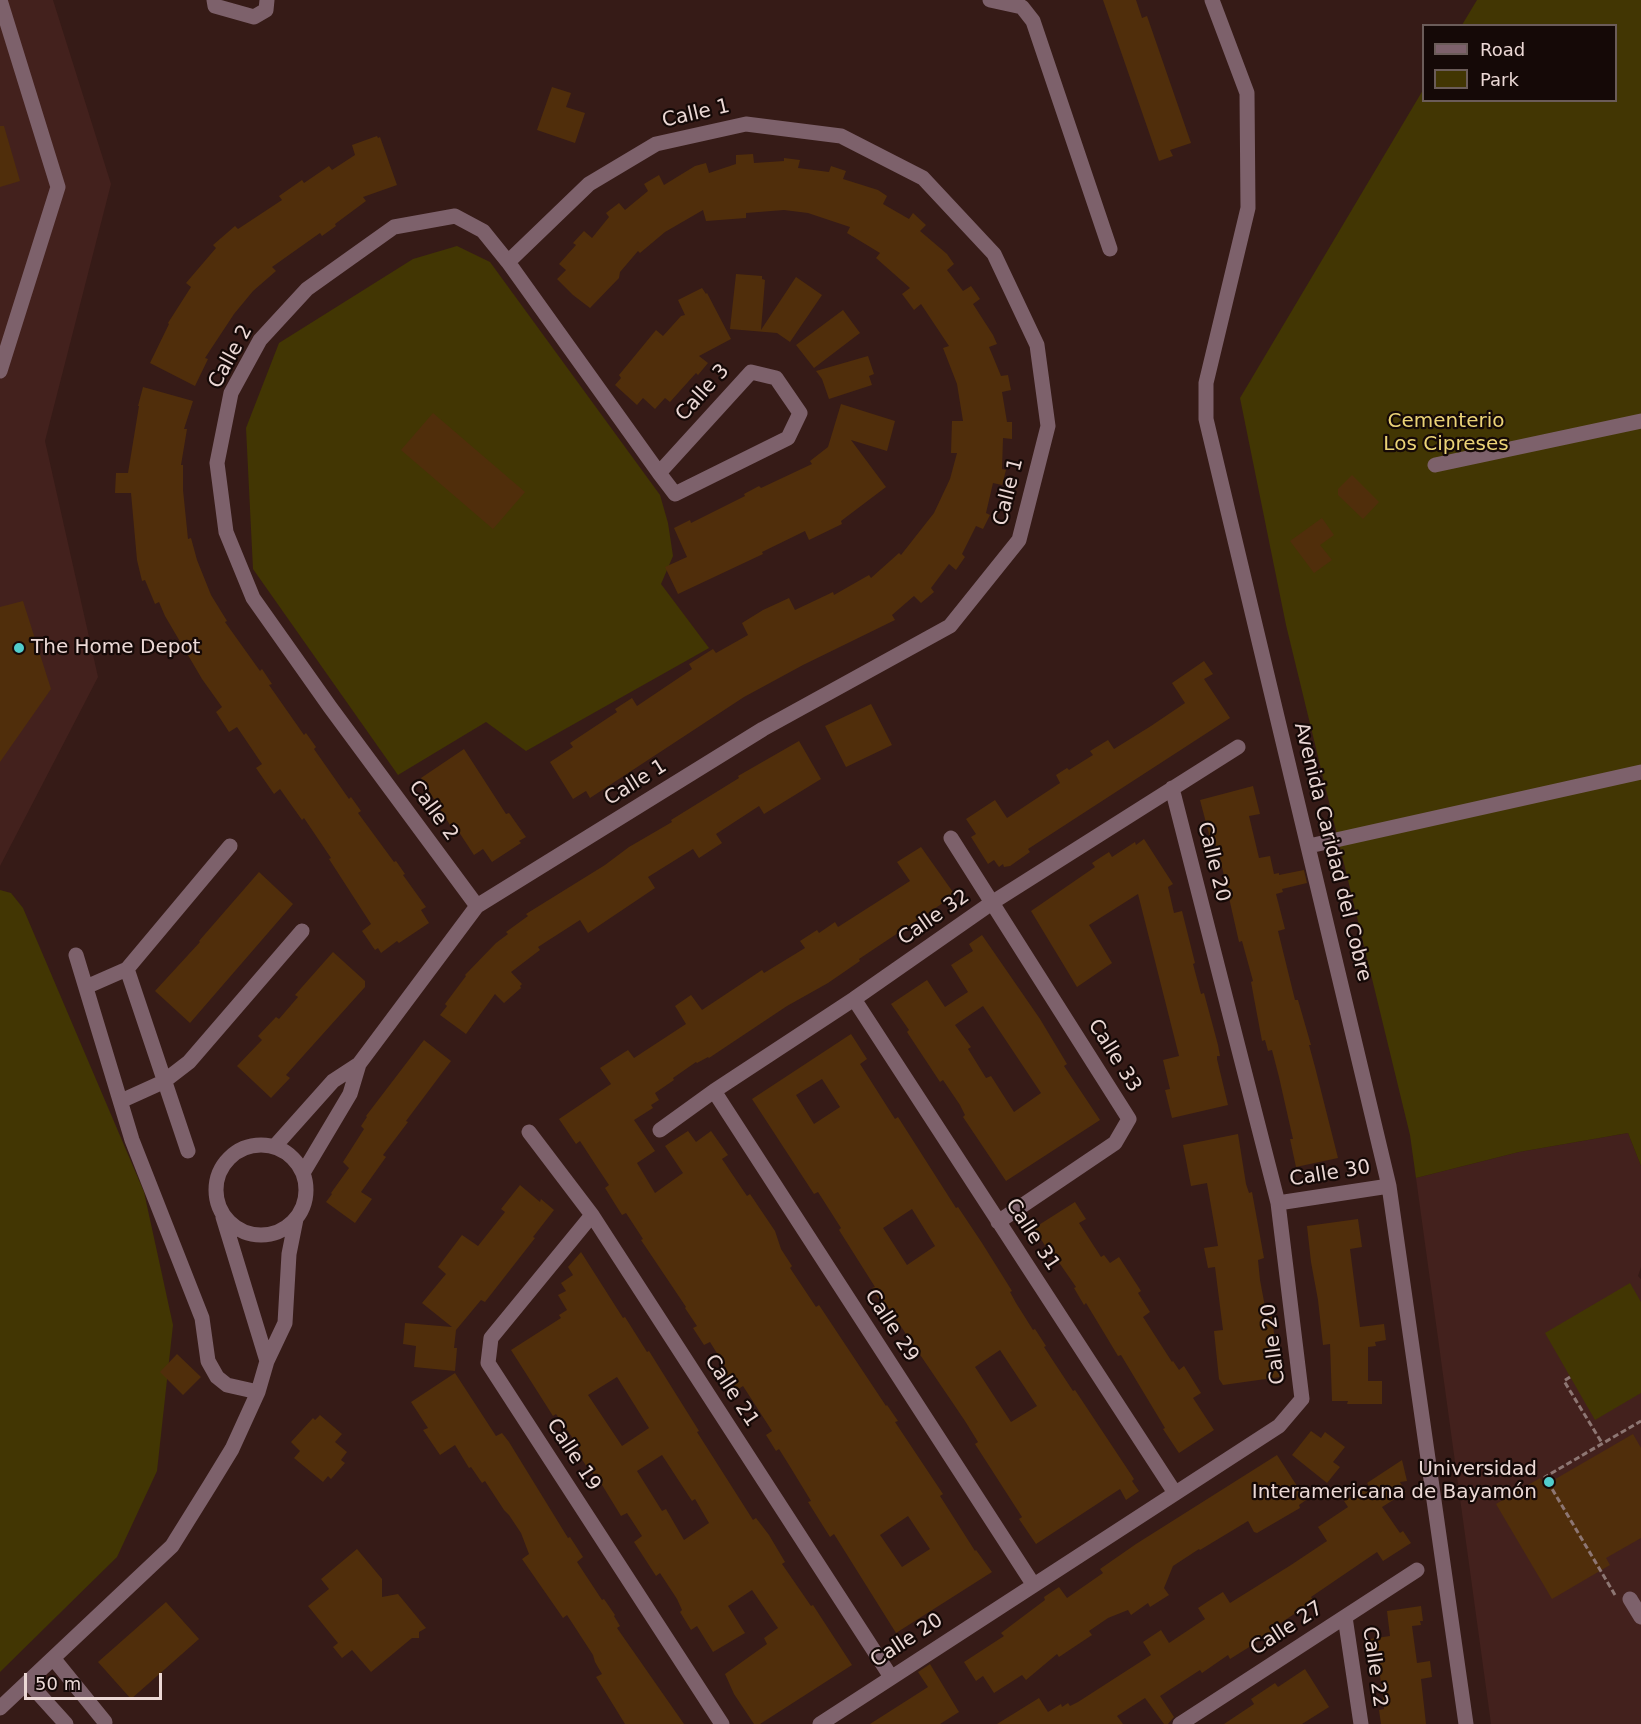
<!DOCTYPE html>
<meta charset="utf-8">
<style>
body{margin:0}
#map{position:relative;width:1641px;height:1724px;overflow:hidden;background:#361b17;font-family:"DejaVu Sans",sans-serif}
canvas{display:block}
.legend{position:absolute;left:1422px;top:24px;width:195px;height:78px;box-sizing:border-box;background:#150907;border:2px solid #6b5c59;margin:0;padding:8px 10px;list-style:none;font-size:18px;color:#ebd8d5}
.legend li{display:flex;align-items:center;gap:12px;height:30px}
.legend b{width:30px;border:2px solid #6b5c59}
.scale{position:absolute;left:24px;top:1673px;width:138px;height:27px;box-sizing:border-box;border:3px solid #ebd8d5;border-top:0;padding-left:8px;font-size:18px;line-height:21px;white-space:nowrap;color:#ebd8d5;-webkit-text-stroke:4px #150907;paint-order:stroke}
</style>
<div id="map">
<canvas width="1641" height="1724"></canvas>
<ul class="legend">
<li><b style="height:8px;background:#7d616b"></b>Road</li>
<li><b style="height:16px;background:#423603"></b>Park</li>
</ul>
<div class="scale">50 m</div>
</div>
<script>
const ctx = document.querySelector('canvas').getContext('2d');
ctx.lineJoin = 'round';
function paint(path, color) { ctx.fillStyle = color; ctx.fill(path, 'evenodd'); }
const poly = rows => new Path2D(rows.map(r => 'M' + r).join(''));
function strokePath(path, color, width, dash) { ctx.strokeStyle = color; ctx.lineWidth = width; ctx.lineCap = dash ? 'butt' : 'round'; ctx.setLineDash(dash || []); ctx.stroke(path); }
function drawText(font, color, halo, rows, align = 'center') {
  ctx.font = font + ' "DejaVu Sans",sans-serif'; ctx.lineWidth = 4.5; ctx.setLineDash([]); ctx.textBaseline = 'middle'; ctx.strokeStyle = halo; ctx.fillStyle = color; for (const [text, x, y, turn = 0] of rows) {
    ctx.save(); ctx.translate(x, y); ctx.rotate((+turn || 0) * Math.PI / 180); ctx.textAlign = isNaN(turn) ? turn : align; if (halo) ctx.strokeText(text, 0, 0); ctx.fillText(text, 0, 0); ctx.restore();
  }
}
paint(poly([
 [0,0,53,0,111,184,45,441,98,677,0,866],
 [1628,1133,1641,1166,1641,1267,1638,1276,1641,1279,1641,1724,1491,1724,1416,1178,1519,1152]
]), '#43211d');
paint(poly([
 [1477,0,1641,0,1641,1166,1628,1133,1519,1152,1416,1178,1410,1135,1286,625,1240,398,1423,90,1424,100,1616,100,1616,26,1462,25],
 [457,246,490,262,660,495,668,523,673,556,661,584,709,648,526,751,486,722,398,775,253,569,246,428,279,343,413,259],
 [0,890,11,893,23,908,144,1192,173,1325,157,1471,117,1557,0,1672],
 [1630,1283,1641,1302,1641,1393,1595,1420,1545,1333]
]), '#423603');
paint(poly([
 [1103,0,1136,0,1142,18,1147,16,1191,143,1170,150,1173,156,1159,161],
 [552,87,571,93,566,107,585,113,575,143,537,130],
 [0,126,4,126,20,181,0,187],
 [377,136,378,138,380,137,397,185,363,197,366,201,335,224,336,226,322,236,320,233,272,267,276,271,253,291,234,314,205,358,208,359,195,386,150,363,169,324,168,323,191,287,186,283,216,248,213,245,235,226,238,229,282,200,279,196,302,180,304,183,329,166,332,170,355,155,352,145],
 [753,154,754,163,784,161,784,158,800,160,798,168,829,172,831,166,846,171,843,179,878,190,887,196,883,204,909,219,913,213,926,225,920,231,947,254,954,264,947,270,963,291,971,286,980,299,973,304,993,335,997,344,989,347,1001,376,1008,375,1011,390,1002,392,1007,422,1012,422,1012,439,1003,438,1002,469,1006,470,1002,485,993,483,986,513,990,515,983,529,976,526,962,554,965,557,956,570,949,564,931,588,934,592,921,603,914,596,892,615,895,620,803,665,744,697,590,798,586,791,573,799,550,762,573,747,570,743,617,712,615,709,632,698,637,706,692,669,689,664,713,649,716,653,748,635,742,623,763,610,789,598,795,610,833,592,834,595,869,575,871,578,899,553,901,555,934,513,950,479,957,453,951,453,952,421,963,421,957,384,943,348,949,346,921,304,914,310,902,294,910,288,876,258,880,253,847,233,850,227,808,213,784,210,746,213,746,218,706,221,703,210,665,232,640,253,638,251,620,272,619,278,590,308,573,295,557,279,566,270,559,264,576,245,573,243,584,231,592,238,609,217,606,213,619,203,625,210,648,191,644,184,659,175,664,185,695,166,706,163,709,173,736,164,736,155],
 [736,274,762,276,762,279,765,280,761,330,796,277,822,295,790,342,777,333,730,329],
 [702,288,706,294,707,293,731,339,699,356,708,363,698,375,696,373,670,402,665,398,655,409,643,398,637,405,615,385,621,378,619,375,656,330,663,336,681,316,685,315,678,300],
 [843,310,860,333,814,368,796,345],
 [868,356,874,374,869,376,872,385,829,399,822,379,816,371],
 [143,387,193,401,184,429,187,429,181,465,183,465,183,490,188,539,191,538,197,560,211,595,227,621,225,622,260,671,262,669,272,684,269,685,304,735,306,733,316,747,314,749,349,799,351,797,361,811,358,813,394,862,396,861,405,874,403,875,426,907,421,910,429,923,399,943,397,941,381,953,378,948,375,950,362,931,371,924,329,859,331,858,304,818,302,820,280,789,274,794,256,768,262,764,237,727,229,732,216,712,222,707,202,679,165,616,159,602,155,604,145,580,142,581,137,560,131,493,115,493,116,473,128,473,139,406,138,406],
 [841,404,895,421,887,451,851,440,886,487,841,521,842,524,809,540,805,531,762,552,763,554,678,594,665,567,687,557,674,528,690,520,691,523,745,496,744,494,759,486,761,488,812,464,810,461,828,447],
 [433,413,525,492,493,529,401,450],
 [1352,475,1379,502,1363,519,1338,495,1338,489],
 [1322,518,1334,535,1320,545,1332,560,1314,573,1290,541],
 [23,601,51,689,0,762,0,607],
 [1204,661,1213,674,1204,679,1230,718,1028,849,1030,852,1010,866,1004,867,1003,864,999,867,994,860,988,864,971,837,976,834,966,819,995,800,1007,818,1060,783,1056,775,1067,768,1069,770,1093,755,1090,751,1108,740,1114,749,1151,726,1185,703,1172,683],
 [871,704,892,745,846,767,825,726],
 [799,741,821,779,764,814,759,806,716,834,722,843,699,858,693,849,648,877,655,888,588,933,580,920,538,947,540,950,511,972,522,984,520,986,521,988,504,1003,495,994,466,1034,440,1015,447,1006,445,1004,466,976,465,975,496,943,508,934,506,932,528,916,526,914,605,865,629,847,672,822,671,820,739,778,738,776],
 [464,749,506,814,509,813,526,837,519,841,521,843,492,862,483,849,474,855,453,823,450,825,421,778],
 [1253,786,1260,814,1249,816,1259,858,1270,856,1274,874,1279,873,1279,875,1304,870,1307,883,1282,889,1283,892,1276,894,1285,929,1278,931,1295,1000,1298,1000,1311,1045,1309,1045,1315,1067,1338,1158,1296,1167,1290,1139,1293,1139,1279,1077,1272,1050,1268,1051,1265,1040,1262,1041,1251,982,1253,981,1242,941,1239,942,1220,858,1213,837,1210,838,1200,800],
 [1144,839,1173,884,1168,887,1174,913,1182,911,1195,963,1193,964,1201,994,1204,993,1218,1045,1220,1056,1217,1056,1217,1059,1228,1105,1172,1118,1165,1090,1170,1089,1163,1060,1179,1056,1138,894,1089,925,1112,963,1077,987,1031,911,1095,867,1092,863,1109,852,1112,857,1135,842,1136,845],
 [921,847,955,895,859,959,860,961,828,983,787,1006,709,1058,708,1057,697,1063,696,1062,673,1078,674,1080,655,1093,659,1100,651,1105,653,1108,634,1120,655,1151,637,1163,655,1193,683,1173,665,1146,688,1131,696,1142,711,1131,728,1155,722,1159,747,1196,750,1194,775,1231,781,1249,792,1266,790,1268,816,1307,819,1305,886,1406,887,1405,898,1421,895,1422,943,1494,940,1496,975,1551,976,1550,992,1572,896,1633,834,1534,830,1537,808,1502,811,1501,789,1465,779,1449,776,1451,766,1435,772,1431,743,1386,737,1390,723,1369,726,1368,710,1342,704,1345,693,1328,697,1326,685,1308,686,1307,641,1240,643,1239,626,1213,622,1215,615,1204,605,1188,609,1185,595,1164,580,1141,576,1144,559,1119,611,1084,600,1068,628,1050,634,1058,686,1024,675,1006,691,995,702,1010,762,970,764,973,805,948,800,941,817,930,819,933,835,922,838,927,885,897,910,881,897,862],
 [908,1516,930,1549,902,1567,880,1535],
 [259,872,293,904,190,1023,155,991,200,942,199,941],
 [982,935,1040,1019,1067,1064,1064,1066,1100,1120,1006,1181,963,1117,965,1115,960,1105,943,1080,940,1082,907,1032,909,1030,891,1004,927,980,945,1007,968,992,951,965,973,951,969,944],
 [983,1006,1041,1093,1014,1112,991,1076,986,1078,968,1049,971,1047,955,1025],
 [333,952,365,981,365,987,286,1075,290,1078,271,1098,237,1066,262,1040,258,1036,276,1017,279,1019,298,997,295,995],
 [851,1034,867,1059,860,1064,895,1119,898,1117,956,1208,958,1207,982,1243,1012,1291,1010,1292,1016,1303,1033,1330,1035,1329,1046,1346,1044,1347,1073,1391,1075,1390,1134,1479,1132,1481,1139,1491,1126,1500,1120,1489,1036,1544,1019,1519,1022,1517,975,1444,978,1442,965,1421,885,1303,882,1305,872,1288,875,1287,839,1230,841,1228,818,1192,814,1194,752,1099],
 [822,1079,840,1107,814,1124,796,1095],
 [912,1209,935,1246,907,1265,883,1228],
 [1000,1350,1037,1406,1011,1422,975,1367],
 [424,1040,451,1061,406,1121,408,1122,383,1155,386,1157,361,1192,372,1199,355,1223,326,1202,332,1194,331,1193,349,1168,343,1162,364,1129,361,1126,367,1117,366,1116],
 [1238,1134,1246,1184,1249,1193,1252,1192,1264,1258,1258,1260,1260,1280,1266,1312,1271,1311,1280,1377,1223,1385,1219,1379,1214,1331,1223,1330,1215,1267,1208,1268,1204,1248,1218,1246,1207,1183,1191,1186,1183,1145],
 [520,1185,540,1202,541,1199,554,1210,533,1237,535,1238,485,1302,481,1300,456,1330,454,1348,457,1348,455,1371,414,1367,416,1346,403,1344,405,1323,452,1327,422,1303,446,1274,438,1267,462,1235,478,1246,505,1212,501,1209],
 [1075,1202,1086,1219,1079,1223,1101,1257,1104,1255,1110,1263,1119,1257,1141,1291,1138,1293,1150,1312,1143,1317,1172,1362,1173,1361,1179,1370,1184,1366,1201,1393,1193,1398,1214,1430,1179,1453,1163,1429,1165,1428,1121,1355,1118,1356,1086,1303,1084,1305,1074,1288,1076,1287,1051,1251,1049,1252,1034,1228],
 [1358,1219,1362,1247,1350,1249,1360,1327,1384,1324,1386,1340,1375,1342,1376,1346,1368,1347,1368,1381,1382,1381,1382,1404,1347,1404,1348,1401,1332,1401,1330,1344,1323,1345,1318,1300,1311,1262,1307,1226],
 [581,1252,623,1318,625,1317,647,1352,649,1351,699,1431,697,1432,753,1520,756,1518,769,1535,785,1562,782,1564,811,1606,813,1605,852,1665,760,1724,754,1724,734,1694,725,1674,767,1644,764,1638,778,1628,752,1590,728,1606,745,1633,713,1652,697,1626,691,1630,680,1612,682,1610,677,1599,660,1573,656,1576,634,1542,642,1536,627,1513,621,1516,599,1480,598,1481,590,1469,589,1470,579,1455,582,1453,570,1434,556,1414,553,1416,511,1350,561,1318,559,1315,567,1310,558,1295,566,1291,561,1283,573,1275,568,1267],
 [617,1377,649,1428,622,1446,588,1395],
 [662,1455,692,1501,695,1499,709,1523,684,1540,666,1509,662,1511,637,1471],
 [177,1354,201,1377,183,1395,160,1372],
 [455,1373,496,1436,502,1433,509,1442,568,1538,570,1537,583,1557,577,1562,602,1600,604,1599,615,1615,614,1616,620,1626,617,1628,684,1724,625,1724,596,1677,602,1674,595,1662,593,1655,567,1615,563,1618,522,1559,529,1554,521,1533,509,1515,504,1510,485,1481,482,1483,471,1467,469,1468,455,1445,440,1455,423,1430,428,1428,411,1402],
 [320,1415,342,1434,335,1442,347,1452,341,1460,345,1463,331,1479,328,1476,323,1482,294,1458,300,1451,291,1442,313,1418,315,1420],
 [1311,1431,1321,1438,1325,1432,1345,1447,1333,1462,1340,1467,1327,1483,1292,1455],
 [1633,1434,1641,1448,1641,1538,1606,1558,1610,1565,1552,1599,1496,1504,1540,1478,1545,1485],
 [1277,1455,1306,1500,1299,1505,1300,1508,1257,1533,1254,1532,1248,1521,1200,1550,1199,1549,1173,1566,1164,1588,1169,1595,1150,1607,1148,1603,1131,1615,1128,1610,1108,1618,1089,1631,1092,1635,1059,1657,1057,1654,1026,1680,1022,1675,994,1693,983,1676,976,1681,964,1662,1004,1636,1001,1633,1045,1600,1044,1597,1059,1587,1067,1598,1103,1573,1100,1569,1136,1544],
 [1402,1460,1407,1481,1400,1482,1406,1492,1382,1507,1400,1533,1403,1531,1411,1543,1383,1561,1377,1552,1311,1597,1314,1601,1276,1626,1278,1629,1230,1659,1228,1655,1202,1673,1200,1670,1160,1696,1174,1717,1168,1724,1164,1724,1145,1698,1117,1716,1123,1724,997,1724,1039,1698,1048,1712,1061,1704,1062,1707,1068,1703,1070,1706,1078,1702,1151,1655,1143,1642,1161,1630,1169,1643,1205,1619,1198,1608,1207,1602,1223,1592,1230,1603,1291,1565,1327,1541,1318,1527,1348,1507,1344,1501,1369,1486,1367,1483],
 [357,1549,382,1579,382,1597,398,1594,426,1628,419,1632,419,1638,412,1638,371,1672,352,1650,342,1658,333,1647,338,1643,308,1606,329,1589,321,1579],
 [166,1602,199,1639,131,1699,98,1662],
 [1421,1606,1423,1621,1420,1621,1421,1625,1412,1626,1417,1663,1430,1661,1432,1677,1421,1679,1426,1724,1381,1724,1379,1710,1384,1709,1378,1659,1372,1660,1370,1639,1390,1636,1387,1611],
 [930,1664,959,1712,940,1724,870,1724,928,1687,918,1672],
 [1305,1669,1329,1707,1302,1724,1224,1724,1254,1704,1251,1699,1275,1683,1278,1687]
]), '#502e0b');
strokePath(poly([
 [1570,1377,1564,1381,1602,1443],
 [1615,1595,1545,1477,1641,1421]
]), '#8d7673', 3, [6, 3]);
strokePath(poly([
 [214,0,215,6,254,17,266,10,267,0],
 [990,0,1022,7,1033,21,1110,249],
 [1212,0,1247,93,1248,208,1206,383,1206,419,1389,1186,1466,1724],
 [0,371,58,187,0,0],
 [1435,465,1641,421],
 [951,838,1129,1119,1115,1143,998,1222],
 [1309,846,1641,772],
 [477,906,330,707,253,598,226,532,217,463,231,393,260,340,307,289,394,227,455,216,483,231,508,262,659,473,675,494,788,438,800,413,776,378,751,372,659,473],
 [76,955,132,1140,202,1318,208,1361,217,1377,227,1385,258,1392],
 [127,969,188,1151],
 [86,987,127,969,230,846],
 [854,999,1175,1493],
 [714,1091,1033,1584],
 [121,1101,163,1082,189,1062,302,931],
 [660,1130,714,1091,854,999,993,902,1238,747],
 [529,1132,592,1215,891,1677],
 '216 1190a45 45 0 1 1 90 0a45 45 0 1 1-90 0Z',
 [275,1146,333,1081,359,1064,477,906,763,729,950,626,1019,540,1048,426,1037,345,994,254,923,178,841,136,746,124,656,144,589,184,508,262],
 [303,1173,350,1094,359,1064],
 [1278,1203,1389,1186],
 [592,1215,491,1338,488,1363,722,1724],
 [223,1217,267,1361],
 [1630,1599,1641,1617],
 [1345,1617,1361,1724],
 [53,1658,105,1722],
 [28,1682,66,1724],
 [0,1708,172,1546,210,1485,232,1449,258,1392,267,1361,285,1323,289,1254,296,1219],
 [820,1724,1279,1426,1302,1399,1278,1203,1172,788],
 [1180,1724,1417,1570]
]), '#7d616b', 15);
for (const [x, y, r, color] of [
 [19,648,6,"#52cdcc"],
 [1549,1482,6,"#52cdcc"]
]) { const dot = new Path2D(); dot.arc(x, y, r, 0, 2 * Math.PI); ctx.fillStyle = color; ctx.fill(dot); strokePath(dot, '#150907', 2); }
drawText('20px', '#ebd8d5', '#150907', [
 ["Calle 1",696,114,-13],
 ["Calle 2",231,357,-61],
 ["Calle 3",703,393,-48],
 ["Calle 1",1009,492,-76],
 ["Calle 1",636,783,-32],
 ["Calle 2",433,811,54],
 ["Avenida Caridad del Cobre",1332,852,76],
 ["Calle 20",1213,862,76],
 ["Calle 32",934,918,-35],
 ["Calle 33",1114,1056,58],
 ["Calle 30",1330,1174,-9],
 ["Calle 31",1032,1235,57],
 ["Calle 29",891,1326,57],
 ["Calle 20",1274,1344,-97],
 ["Calle 21",731,1391,57],
 ["Calle 19",573,1455,57],
 ["Calle 27",1287,1629,-33],
 ["Calle 20",907,1641,-33],
 ["Calle 22",1374,1667,82]
]);
drawText('20px', '#ebd377', '#150907', [
 ["Cementerio",1446,422],
 ["Los Cipreses",1446,445]
]);
drawText('20px', '#ebd8d5', '#150907', [
 ["The Home Depot",31,648],
 ["Universidad",1537,1470,"right"],
 ["Interamericana de Bayamón",1537,1493,"right"]
], 'left');
</script>
